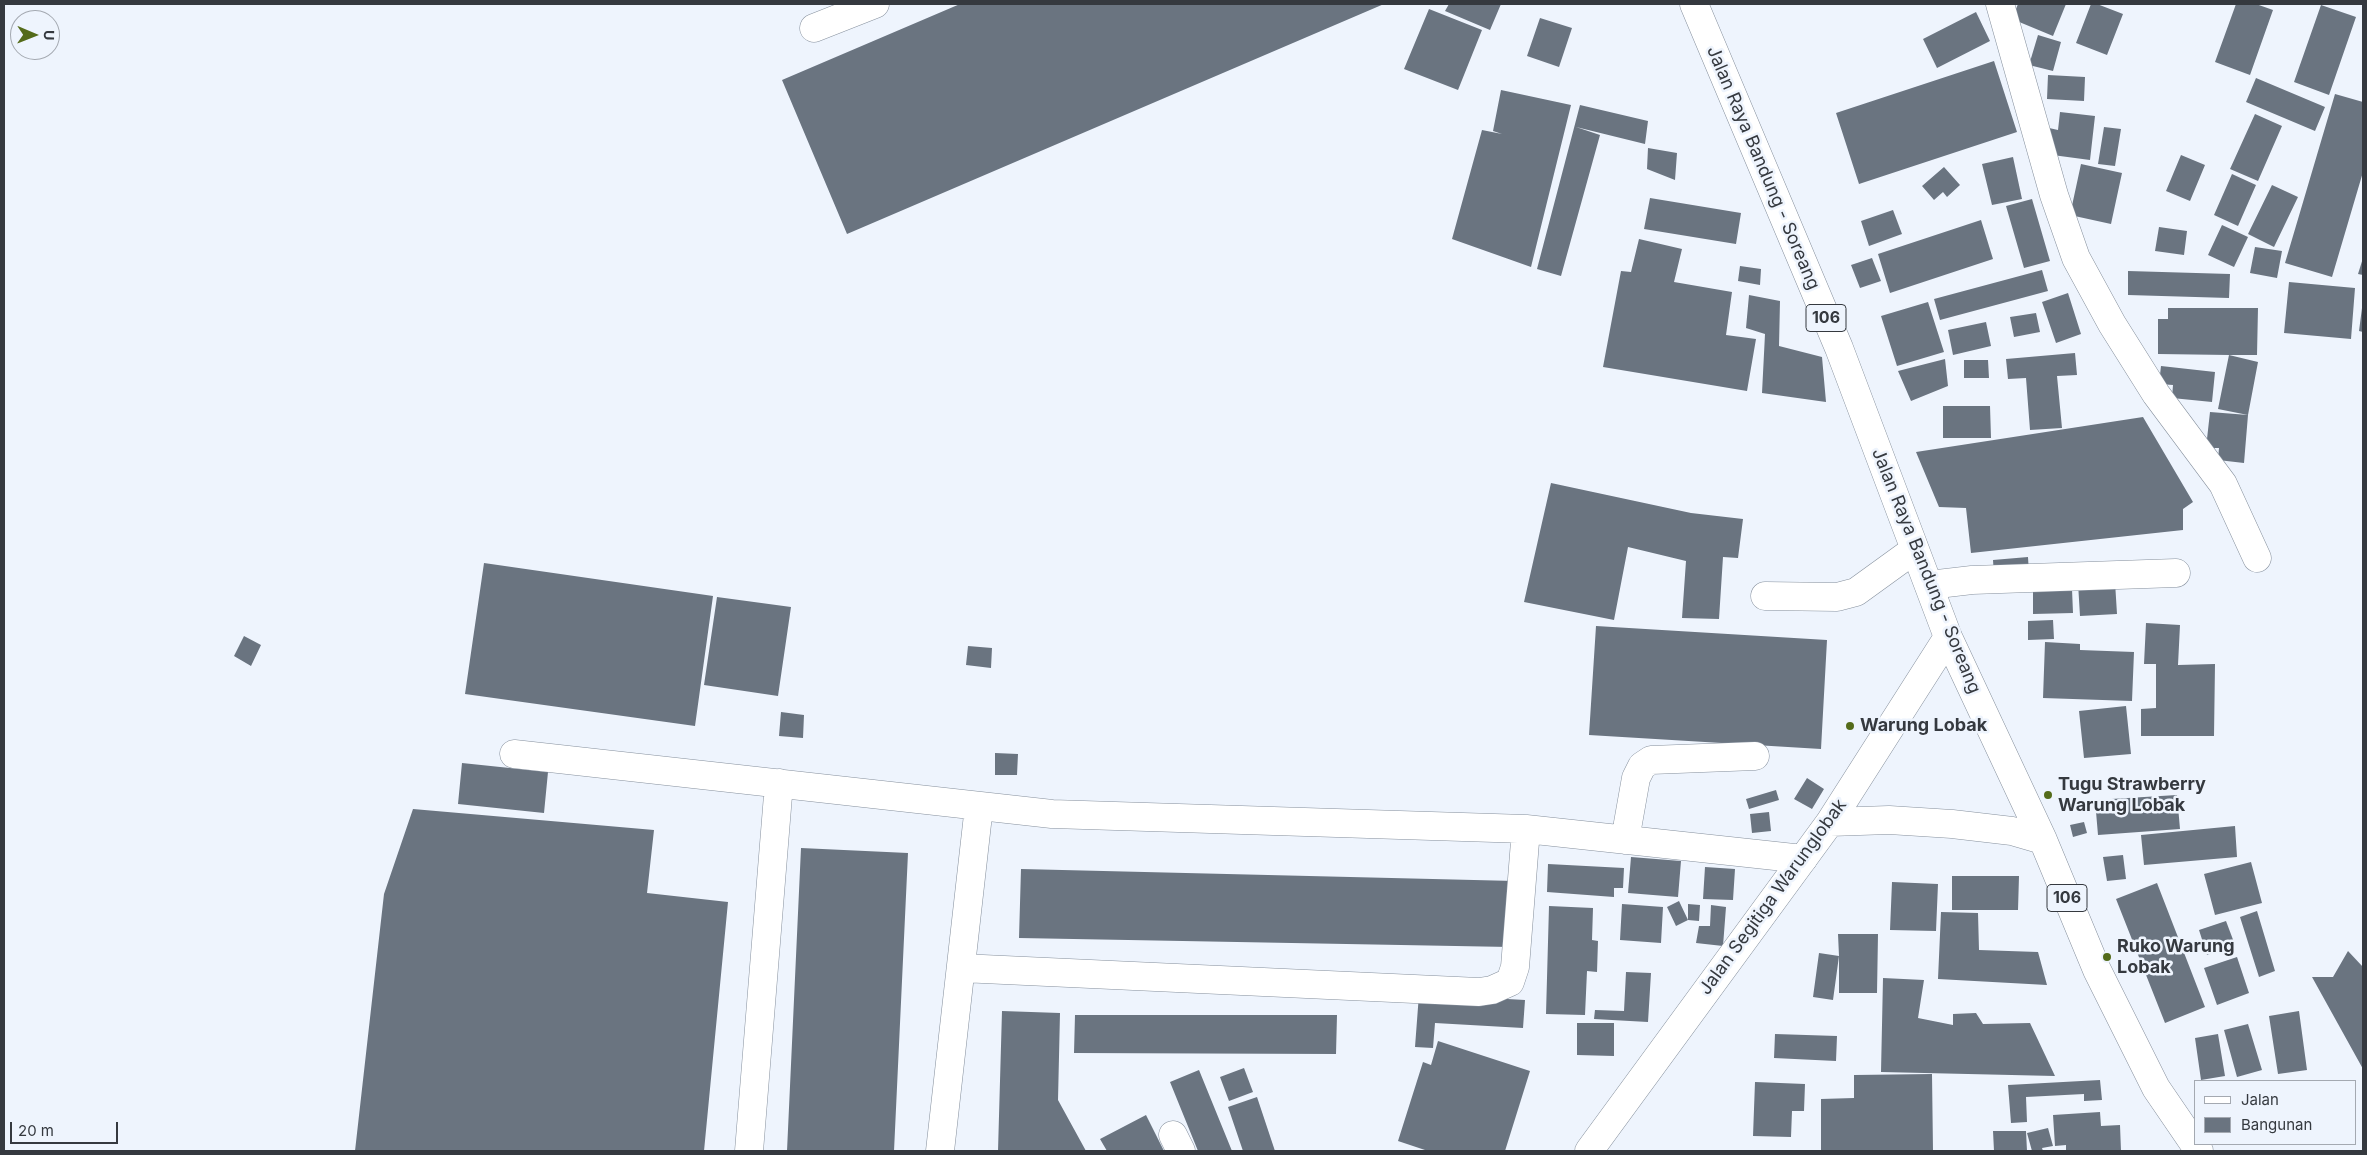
<!DOCTYPE html>
<style>
body{margin:0}
#map{position:relative;width:2367px;height:1155px;overflow:hidden;background:#eef4fd;font-family:Inter,sans-serif}
canvas{display:block}
.frame{position:absolute;inset:0;border:5px solid #35393f;pointer-events:none}
.legend{position:absolute;left:2194px;top:1080px;width:162px;height:65px;box-sizing:border-box;background:#eef4fd;border:1px solid #a4a9b1;margin:0;padding:6px 9px;list-style:none;font-size:15px;color:#35393f}
.legend li{display:flex;align-items:center;gap:10px;height:25px}
.legend b{width:25px;border:1px solid #a4a9b1}
.north{position:absolute;left:10px;top:10px;width:50px;height:50px;box-sizing:border-box;background:#eef4fd;border:1px solid #a4a9b1;border-radius:50%;rotate:91deg;font-size:14px;font-weight:700;line-height:20px;text-align:center;color:#35393f}
.north::after{content:'';display:block;margin:auto;width:18px;height:22px;background:#546b1a;clip-path:polygon(50% 0,100% 100%,50% 72%,0 100%)}
.scale{position:absolute;left:10px;top:1122px;width:108px;height:22px;box-sizing:border-box;border:2px solid #35393f;border-top:0;padding-left:6px;font-size:15px;line-height:18px;white-space:nowrap;color:#35393f;-webkit-text-stroke:4px #eef4fd;paint-order:stroke}
</style>
<div id="map">
<canvas width="2367" height="1155"></canvas>
<div class="frame"></div>
<ul class="legend">
<li><b style="height:6px;background:#fff"></b>Jalan</li>
<li><b style="height:14px;background:#6a7480"></b>Bangunan</li>
</ul>
<div class="north">U</div>
<div class="scale">20 m</div>
</div>
<script>
const ctx = document.querySelector('canvas').getContext('2d');
ctx.lineJoin = 'round';
function paint(path, color) { ctx.fillStyle = color; ctx.fill(path, 'evenodd'); }
const poly = rows => new Path2D(rows.map(r => 'M' + r).join(''));
function strokePath(path, color, width, dash) { ctx.strokeStyle = color; ctx.lineWidth = width; ctx.lineCap = dash ? 'butt' : 'round'; ctx.setLineDash(dash || []); ctx.stroke(path); }
function drawText(font, color, halo, rows, align = 'center') {
  ctx.font = font + ' Inter,sans-serif'; ctx.lineWidth = 5; ctx.setLineDash([]); ctx.textBaseline = 'middle'; ctx.strokeStyle = halo; ctx.fillStyle = color; for (const [text, x, y, turn = 0] of rows) {
    ctx.save(); ctx.translate(x, y); ctx.rotate((+turn || 0) * Math.PI / 180); ctx.textAlign = isNaN(turn) ? turn : align; if (halo) ctx.strokeText(text, 0, 0); ctx.fillText(text, 0, 0); ctx.restore();
  }
}
paint(poly([
 [960,4,1384,4,847,234,782,80],
 [1449,4,1501,4,1490,30,1445,11],
 [2018,4,2066,4,2053,36,2012,19],
 [2091,4,2097,4,2123,14,2107,55,2076,43],
 [2236,4,2256,4,2273,10,2250,75,2215,62],
 [2321,5,2356,17,2329,95,2294,82],
 [1429,9,1482,30,1458,90,1404,69],
 [1976,12,1990,41,1937,68,1923,39],
 [1540,18,1572,28,1559,67,1527,56],
 [2038,35,2061,42,2053,71,2029,65],
 [1994,61,2017,132,1859,184,1836,113],
 [2048,75,2085,77,2084,101,2047,99],
 [2256,78,2325,107,2315,131,2246,102],
 [1501,90,1571,105,1531,267,1452,239,1482,130,1502,134,1493,131],
 [2335,94,2363,102,2363,172,2332,277,2285,263],
 [1580,105,1648,121,1645,144,1576,127,1600,135,1561,276,1537,269],
 [2060,112,2095,116,2090,160,2045,154,2049,128,2058,130],
 [2255,114,2282,126,2258,181,2230,169],
 [2104,127,2121,129,2115,166,2098,164],
 [1648,148,1677,153,1675,180,1647,169],
 [2181,155,2205,165,2190,201,2166,191],
 [2013,157,2022,199,1992,205,1982,164],
 [2081,164,2122,173,2111,224,2070,215],
 [1944,167,1960,185,1947,197,1943,192,1934,200,1922,186],
 [2232,174,2256,185,2238,226,2214,215],
 [2272,185,2298,197,2274,247,2248,234],
 [1650,198,1741,213,1736,244,1644,229],
 [2032,199,2050,261,2024,268,2006,206],
 [1893,210,1902,234,1869,246,1861,221],
 [1981,220,1993,259,1890,293,1878,254],
 [2222,225,2248,237,2234,267,2208,255],
 [2159,227,2187,231,2184,255,2155,251],
 [1639,239,1682,249,1674,282,1732,292,1726,335,1756,339,1747,391,1603,367,1621,271,1631,272],
 [2255,247,2282,251,2277,278,2250,273],
 [1872,258,1881,281,1860,288,1851,265],
 [2363,258,2363,275,2358,274],
 [1740,266,1761,269,1760,285,1738,281],
 [2042,270,2048,291,1940,320,1934,299],
 [2128,271,2230,274,2229,298,2128,295],
 [2289,282,2355,288,2351,339,2284,333],
 [2068,293,2081,334,2056,343,2042,302],
 [1749,295,1780,301,1779,346,1822,357,1826,402,1762,393,1765,334,1746,328],
 [1928,302,1944,352,1897,366,1881,316],
 [2168,308,2258,308,2257,355,2229,355,2258,362,2248,415,2218,409,2229,355,2158,354,2158,319,2168,319],
 [2362,308,2363,308,2363,332,2359,331],
 [2036,313,2040,332,2014,337,2010,317],
 [1986,322,1991,346,1953,355,1948,330],
 [2075,353,2077,375,2057,376,2062,428,2030,430,2026,378,2008,379,2006,359],
 [1945,359,1948,386,1911,401,1898,371],
 [1964,360,1988,360,1989,378,1964,378],
 [2161,366,2215,372,2212,402,2172,398,2173,385,2159,384],
 [1943,406,1990,406,1991,438,1943,438],
 [2210,412,2248,415,2244,463,2218,460,2219,448,2206,448],
 [2143,417,2193,502,2183,509,2183,530,1971,553,1966,508,1939,507,1916,452],
 [1551,483,1691,513,1743,519,1738,558,1723,557,1719,619,1682,618,1686,561,1628,547,1614,620,1524,602],
 [2028,557,2029,574,1994,575,1993,560],
 [484,563,713,596,695,726,465,694],
 [2115,582,2117,614,2080,616,2078,583],
 [2072,589,2073,613,2033,614,2033,590],
 [717,597,791,607,778,696,704,685],
 [2053,620,2054,639,2028,640,2028,621],
 [2146,623,2180,625,2178,665,2215,664,2214,736,2141,736,2141,709,2156,708,2156,664,2144,664],
 [1596,626,1827,640,1821,749,1589,735],
 [244,636,261,645,251,666,234,656],
 [2045,642,2080,644,2080,650,2134,652,2132,701,2043,698],
 [968,646,992,648,991,668,966,665],
 [2126,706,2131,754,2084,758,2079,711],
 [781,712,804,715,803,738,779,736],
 [995,753,1018,754,1017,775,995,775],
 [462,763,548,772,544,813,458,804],
 [1807,778,1824,789,1812,809,1794,799],
 [1776,790,1779,800,1749,809,1746,799],
 [2177,795,2180,829,2098,835,2095,800],
 [413,809,654,830,647,893,728,902,704,1151,355,1151,384,894],
 [1769,812,1771,831,1752,833,1750,814],
 [2084,822,2087,833,2073,837,2070,825],
 [2235,826,2237,857,2144,865,2141,835],
 [801,848,908,853,894,1151,787,1151],
 [2123,855,2126,879,2107,881,2103,857],
 [1631,857,1681,861,1678,897,1628,893],
 [2251,862,2262,903,2215,915,2204,874],
 [1548,864,1624,868,1623,888,1614,888,1614,897,1547,892],
 [1705,867,1735,869,1733,900,1703,899],
 [1021,869,1515,881,1510,947,1019,938],
 [1952,876,2019,876,2018,910,1952,910],
 [1892,882,1938,884,1936,931,1890,930],
 [2157,883,2205,1007,2165,1023,2116,899],
 [1679,901,1688,920,1676,926,1667,907],
 [1622,904,1663,907,1661,943,1620,940],
 [1688,904,1700,905,1699,921,1688,920],
 [1711,905,1726,907,1723,946,1696,943,1699,926,1710,926],
 [1549,906,1593,908,1592,940,1598,941,1597,972,1587,971,1585,1015,1546,1014],
 [2257,911,2275,971,2259,977,2240,917],
 [1941,912,1978,913,1979,950,2038,952,2047,985,1938,979],
 [2226,921,2235,945,2207,955,2199,930],
 [1838,934,1878,934,1877,993,1839,993,1839,956,1833,1000,1813,997,1819,953,1839,956],
 [2348,951,2363,967,2363,1069,2312,977,2333,977],
 [2237,957,2249,993,2217,1005,2204,968],
 [1626,972,1651,973,1648,1022,1594,1019,1595,1010,1624,1011],
 [1883,978,1924,980,1918,1018,1953,1025,1953,1014,1976,1013,1983,1024,2030,1023,2055,1076,1881,1072],
 [1419,994,1525,1000,1523,1028,1435,1023,1433,1048,1415,1047],
 [1002,1011,1060,1013,1058,1100,1086,1151,998,1151],
 [2299,1011,2307,1070,2278,1074,2269,1016],
 [1075,1015,1337,1015,1336,1054,1074,1053],
 [1577,1023,1614,1023,1614,1056,1577,1055],
 [2248,1024,2262,1070,2237,1077,2224,1030],
 [1775,1034,1837,1036,1836,1061,1774,1058],
 [2218,1034,2225,1076,2201,1080,2195,1038],
 [1438,1041,1530,1071,1505,1151,1428,1151,1398,1141,1423,1062,1431,1065],
 [1244,1068,1253,1092,1229,1101,1220,1077],
 [1199,1070,1232,1151,1198,1151,1170,1082],
 [1932,1074,1933,1151,1821,1151,1821,1099,1854,1098,1854,1075],
 [2100,1080,2102,1100,2084,1101,2084,1094,2026,1097,2027,1122,2011,1123,2008,1085],
 [1755,1082,1805,1084,1804,1111,1792,1111,1791,1137,1753,1136],
 [1257,1097,1275,1151,1243,1151,1228,1107],
 [2100,1112,2101,1126,2120,1125,2121,1151,2066,1151,2066,1145,2055,1146,2053,1115],
 [1146,1115,1164,1151,1107,1151,1100,1139],
 [2048,1128,2053,1146,2042,1148,2043,1151,2032,1151,2027,1133],
 [1993,1131,2026,1131,2027,1151,1994,1151]
]), '#6a7480');
const minor = poly([
 [2000,4,2054,195,2076,258,2112,324,2156,394,2223,484,2257,558],
 [814,28,875,4],
 [1929,585,1972,580,2176,573],
 [1765,596,1837,597,1856,592,1914,550],
 [514,754,1052,814,1526,829,1803,859],
 [1625,840,1636,778,1642,766,1651,760,1755,756],
 [961,968,1479,992,1492,990,1510,982,1515,967,1526,829],
 [1173,1135,1181,1151],
 [749,1151,779,783],
 [940,1151,979,806]
]);
const major = poly([
 [1694,4,1839,348,1948,637,2043,840,2097,970,2156,1088,2199,1151],
 [1830,822,1889,820,1952,824,2012,831,2043,840],
 [1589,1151,1830,822,1948,637]
]);
strokePath(minor, '#86909d', 29);
strokePath(major, '#86909d', 29);
strokePath(minor, '#fff', 28);
strokePath(major, '#fff', 28);
for (const [x, y, r, color] of [
 [1850,726,5,"#546b1a"],
 [2048,795,5,"#546b1a"],
 [2107,957,5,"#546b1a"]
]) { const dot = new Path2D(); dot.arc(x, y, r, 0, 2 * Math.PI); ctx.fillStyle = color; ctx.fill(dot); strokePath(dot, '#eef4fd', 2); }
for (const [x, y, w] of [
 [1826,318,40],
 [2067,898,40]
]) { const box = new Path2D(); box.roundRect(x - w / 2, y - 13.5, w, 27, 4); ctx.fillStyle = '#eef4fd'; ctx.fill(box); strokePath(box, '#35393f', 1); }
drawText('bold 16px', '#35393f', null, [
 ["106",1826,318],
 ["106",2067,898]
]);
drawText('18px', '#35393f', '#eef4fd', [
 ["Jalan Raya Bandung - Soreang",1763,168,67],
 ["Jalan Raya Bandung - Soreang",1926,571,68],
 ["Jalan Segitiga Warunglobak",1773,897,-54]
]);
drawText('bold 18px', '#35393f', '#eef4fd', [
 ["Warung Lobak",1860,726],
 ["Tugu Strawberry",2058,785],
 ["Warung Lobak",2058,806],
 ["Ruko Warung",2117,947],
 ["Lobak",2117,968]
], 'left');
</script>
